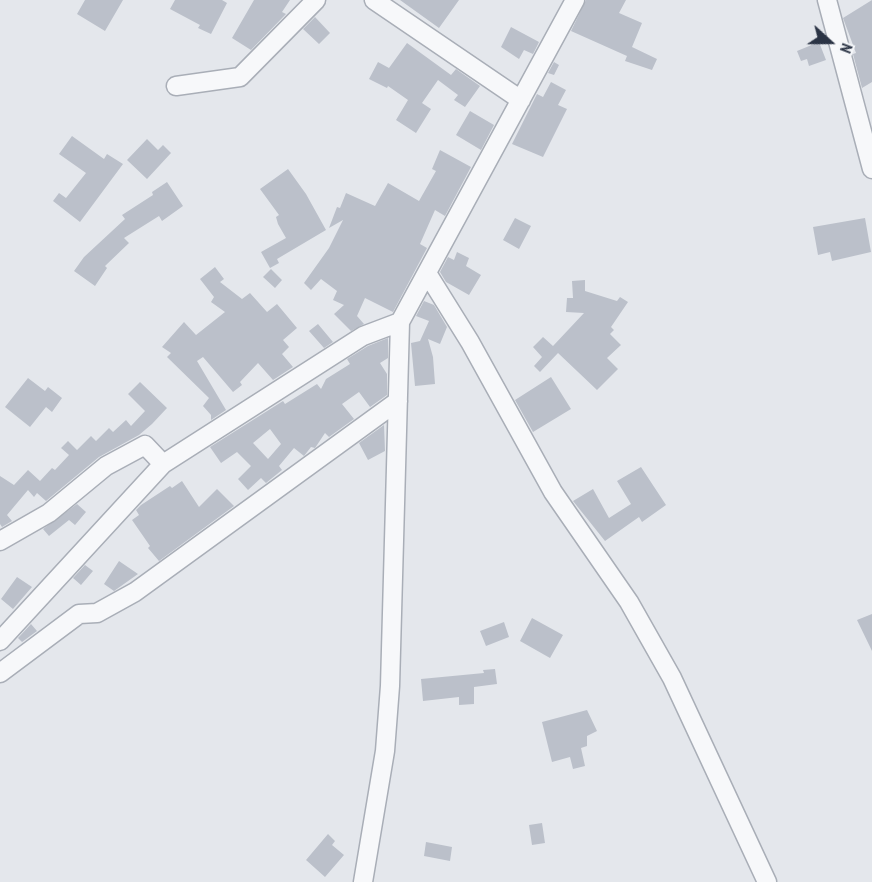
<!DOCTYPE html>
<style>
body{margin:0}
#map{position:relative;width:872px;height:882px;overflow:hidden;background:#e4e7ec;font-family:"PT Sans Narrow",sans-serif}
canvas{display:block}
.north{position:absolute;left:800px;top:12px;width:60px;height:60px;-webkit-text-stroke:4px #f4f6f9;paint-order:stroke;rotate:111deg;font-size:16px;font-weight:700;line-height:24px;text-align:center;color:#2b3445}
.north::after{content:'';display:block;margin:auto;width:21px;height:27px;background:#2b3445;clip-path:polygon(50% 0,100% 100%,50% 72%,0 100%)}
</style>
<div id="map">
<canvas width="872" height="882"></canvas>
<div class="north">N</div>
</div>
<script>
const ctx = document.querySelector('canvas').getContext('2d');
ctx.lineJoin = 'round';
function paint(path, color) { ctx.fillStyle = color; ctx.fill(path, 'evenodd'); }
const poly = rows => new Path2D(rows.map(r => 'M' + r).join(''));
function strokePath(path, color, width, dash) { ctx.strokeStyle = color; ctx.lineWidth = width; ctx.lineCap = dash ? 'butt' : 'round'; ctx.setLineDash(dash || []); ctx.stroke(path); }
paint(poly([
 [85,0,123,0,105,31,77,14],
 [175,0,222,0,227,3,211,34,198,28,200,25,170,9],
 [254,0,290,0,282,12,286,14,251,50,232,38],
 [400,0,459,0,439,28],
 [586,0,626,0,619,13,642,23,632,47,657,59,652,70,625,61,627,56,571,31],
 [872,0,872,82,862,88,853,54,856,53,843,18],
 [315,17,330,33,319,44,303,29],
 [511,27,539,42,533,54,524,50,519,59,501,47],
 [819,42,826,60,809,66,807,59,801,61,797,51],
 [407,43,451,75,456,69,480,86,465,107,454,100,458,95,438,80,422,103,431,109,416,133,396,120,408,100,388,86,387,88,369,79,378,62,389,68],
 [554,62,559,65,554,75,548,73],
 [551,82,566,90,558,105,567,109,543,157,512,144,537,94,543,97],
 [470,111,494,125,481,150,456,135],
 [72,136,104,159,107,154,123,164,80,222,53,201,59,193,66,198,86,173,59,154],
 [147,139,158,150,163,145,171,153,147,179,127,160],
 [440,150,471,167,445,216,435,210,420,244,427,248,393,312,365,298,357,316,364,324,351,331,334,314,344,305,333,300,337,291,321,279,311,290,304,283,329,248,343,220,329,228,337,207,340,208,346,193,375,206,388,183,419,201,436,171,432,169],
 [288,169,306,194,326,230,277,259,279,263,270,268,261,252,286,238,278,224,276,217,279,215,260,189],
 [167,182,183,206,162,221,159,216,124,238,129,243,105,266,107,268,95,286,74,271,84,257,125,219,122,215,153,195,152,192],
 [515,218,531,226,519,249,503,240],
 [865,218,871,252,832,261,830,252,818,255,813,227],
 [457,252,469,258,466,266,481,275,469,295,446,282,440,272,448,257,454,260],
 [215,267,224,279,220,282,242,299,250,293,267,312,277,304,297,328,283,340,289,347,282,354,293,367,273,380,258,363,240,382,242,385,233,392,203,357,197,361,226,410,211,420,211,415,203,406,209,398,167,357,171,353,162,347,184,322,196,335,225,312,211,302,214,297,200,279],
 [271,269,282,280,275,288,263,277],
 [585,280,585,291,617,301,620,297,628,302,611,327,614,330,610,334,621,345,607,358,618,369,597,390,558,353,540,372,534,366,542,357,533,347,543,337,553,346,584,313,566,312,567,298,573,298,572,281],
 [424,301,434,305,447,327,440,344,428,339,433,357,435,384,415,386,411,343,420,341,429,321,416,316],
 [318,324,333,342,324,348,309,331],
 [388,338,388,358,380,363,387,374,387,395,370,407,359,392,342,404,354,419,329,437,325,433,315,448,311,447,304,456,294,448,279,466,282,470,266,483,261,478,248,490,238,479,251,466,237,452,221,463,210,447,283,401,285,404,317,384,321,389,326,379,350,364,347,359,368,346],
 [270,429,281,444,268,459,253,443],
 [551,377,571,409,533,432,515,400],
 [28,378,45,391,48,387,62,398,52,412,46,407,30,427,5,407],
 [140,382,167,408,152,424,139,435,99,457,46,501,37,493,34,497,28,490,7,515,12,521,2,527,0,524,0,476,14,485,28,470,40,481,52,468,55,470,69,455,61,448,68,441,77,450,91,436,96,441,109,428,113,432,126,420,131,426,145,411,128,394],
 [384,425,385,451,368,460,359,443],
 [641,467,666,505,642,522,639,517,605,541,573,501,593,489,609,518,631,504,617,481],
 [182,481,199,507,217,489,234,506,159,561,148,548,150,546,132,520,139,515,136,510,141,505,170,486,172,488],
 [77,504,86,512,75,525,69,520,49,536,43,529],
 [119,561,138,574,114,591,104,584],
 [85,565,93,571,81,585,73,578],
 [17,577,32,587,13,609,1,599],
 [872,614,872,651,857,620],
 [532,618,563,635,550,658,520,641],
 [504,622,509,637,486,646,480,631],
 [31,624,37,631,22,642,18,638],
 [495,669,497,684,474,687,474,704,459,705,459,697,423,701,421,679,484,673,483,670],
 [587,710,597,731,587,736,587,746,581,748,585,766,573,769,570,757,552,762,542,722],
 [542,823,545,843,532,845,529,825],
 [328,834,335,841,332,845,344,855,325,877,306,860],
 [426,842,452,847,450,861,424,856]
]), '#bbc0ca');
const minor = poly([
 [374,0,521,100],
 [827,0,872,169],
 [176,86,240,77,316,0],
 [427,273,470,342,553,492,629,602,672,678,767,882],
 [0,541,49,513,106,466,145,445,163,464],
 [0,641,163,464,363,336,400,322],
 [0,673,79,614,97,613,135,592,398,401],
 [363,882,385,751,390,686,400,322,575,0]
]);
strokePath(minor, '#a9aeb7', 21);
strokePath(minor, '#f7f8fa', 18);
</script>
